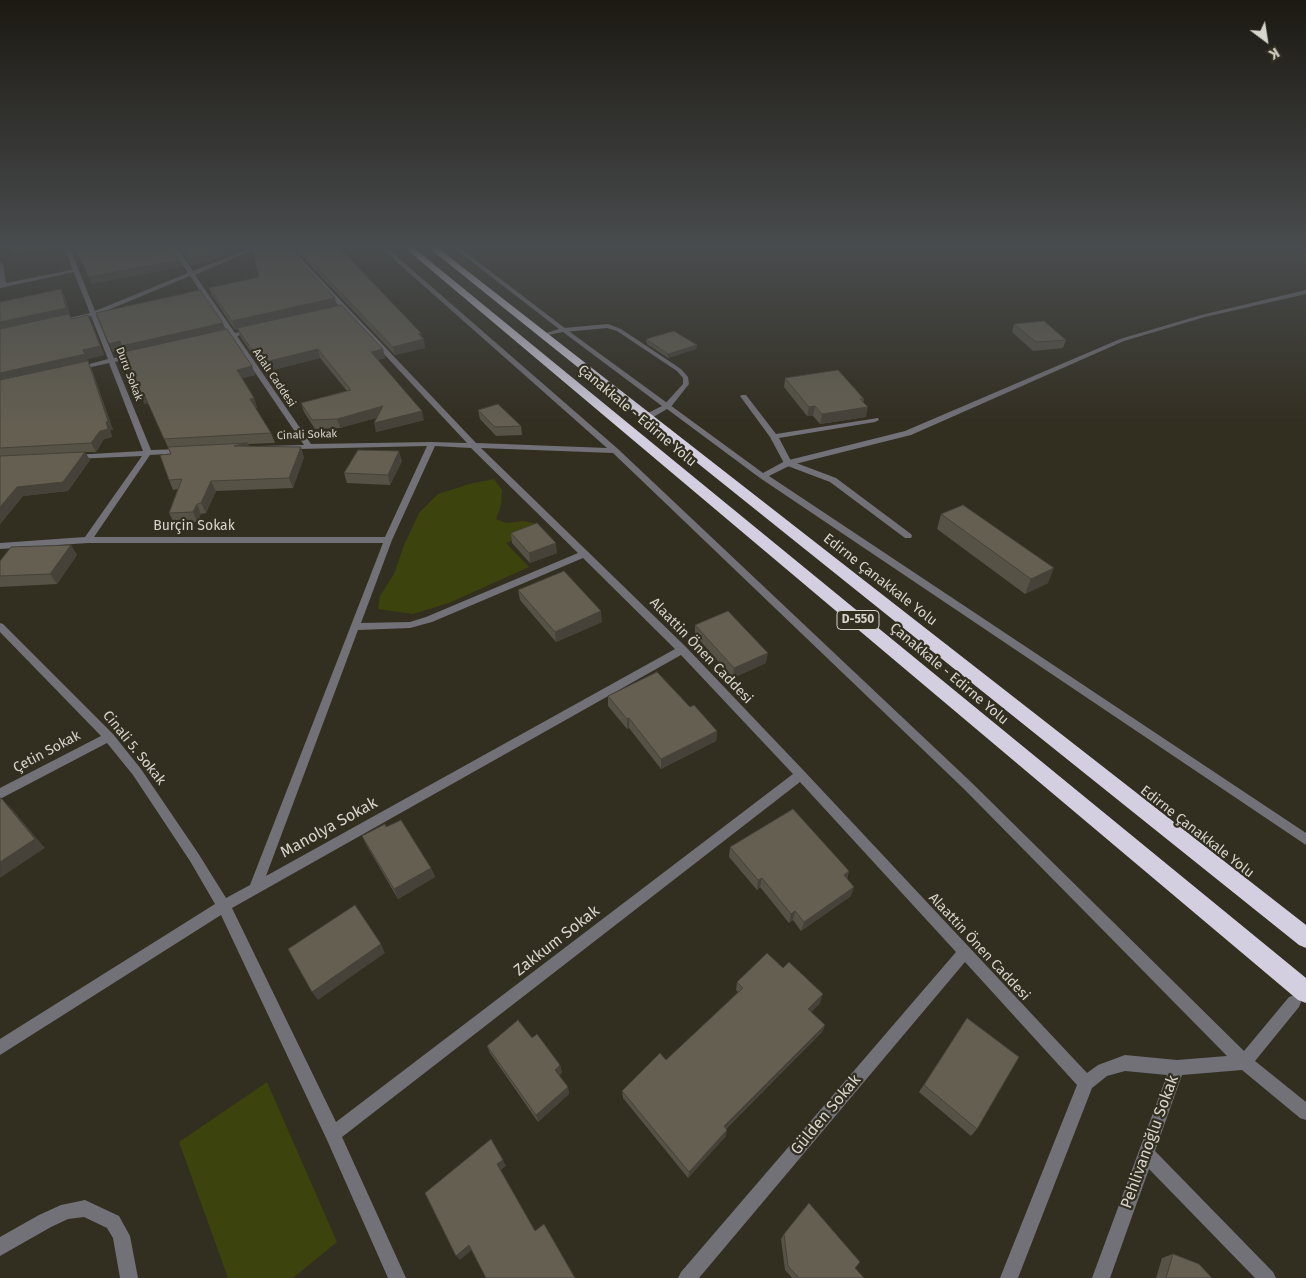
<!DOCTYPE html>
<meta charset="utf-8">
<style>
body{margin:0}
#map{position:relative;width:1306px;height:1278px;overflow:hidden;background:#322e20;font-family:"Fira Sans",sans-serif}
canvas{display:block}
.north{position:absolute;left:1241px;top:15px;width:50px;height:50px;-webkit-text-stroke:4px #322e20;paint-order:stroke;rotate:149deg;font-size:14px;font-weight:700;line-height:20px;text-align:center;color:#d8d5cd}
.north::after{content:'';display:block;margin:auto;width:18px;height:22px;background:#d8d5cd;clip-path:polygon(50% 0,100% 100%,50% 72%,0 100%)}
</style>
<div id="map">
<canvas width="1306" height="1278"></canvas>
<div class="north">K</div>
</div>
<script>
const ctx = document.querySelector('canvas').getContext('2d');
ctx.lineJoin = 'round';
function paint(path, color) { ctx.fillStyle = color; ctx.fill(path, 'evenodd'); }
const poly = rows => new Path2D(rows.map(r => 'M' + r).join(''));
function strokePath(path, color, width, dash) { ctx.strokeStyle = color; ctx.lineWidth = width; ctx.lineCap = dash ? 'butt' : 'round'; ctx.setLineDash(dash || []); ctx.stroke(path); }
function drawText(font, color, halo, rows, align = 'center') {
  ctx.font = font + ' "Fira Sans",sans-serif'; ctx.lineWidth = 4.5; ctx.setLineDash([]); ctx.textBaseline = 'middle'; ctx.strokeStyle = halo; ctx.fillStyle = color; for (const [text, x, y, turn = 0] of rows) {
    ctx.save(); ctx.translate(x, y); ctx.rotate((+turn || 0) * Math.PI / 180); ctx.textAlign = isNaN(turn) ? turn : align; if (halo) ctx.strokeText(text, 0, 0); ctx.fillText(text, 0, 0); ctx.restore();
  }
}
paint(poly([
 [494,479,502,490,501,506,496,519,506,523,523,521,538,524,533,532,506,543,529,567,449,603,413,614,378,609,380,596,394,574,404,545,419,513,438,494,469,484],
 [267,1082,337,1242,293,1278,228,1278,179,1142]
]), '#3d430c');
paint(poly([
 [0,262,3,264,6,283,76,269,79,271,0,288,0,262],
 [608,324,621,329,681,369,688,377,689,384,670,408,663,406,683,384,683,378,677,371,617,331,607,328,564,332,561,330,564,328,608,324],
 [742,395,746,395,776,434,878,418,879,420,875,422,779,438,791,461,836,478,911,534,912,536,911,538,905,538,830,482,785,465,770,437,740,396,742,395],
 [85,1200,119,1216,130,1236,138,1278,120,1278,113,1238,107,1228,84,1217,68,1219,51,1227,0,1256,0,1237,39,1215,61,1205,85,1200]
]), '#737178');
paint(poly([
 [64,248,70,248,95,311,188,273,171,248,177,248,193,271,251,248,258,248,195,275,235,333,252,329,255,331,237,336,311,444,432,442,467,443,285,248,291,248,476,443,607,448,381,248,387,248,618,449,972,783,1244,1051,1289,997,1294,995,1299,997,1301,1002,1299,1007,1255,1061,1306,1102,1306,1120,1300,1118,1242,1070,1182,1075,1155,1151,1273,1272,1276,1278,1255,1278,1149,1169,1110,1278,1092,1278,1167,1075,1125,1071,1107,1076,1092,1088,1018,1278,1000,1278,1077,1085,965,962,699,1278,678,1278,681,1272,956,952,800,782,342,1137,406,1278,388,1278,327,1140,221,915,0,1055,0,1039,215,904,190,861,133,775,107,743,0,799,0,788,101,736,0,632,0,623,3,624,113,734,141,769,198,853,226,898,250,885,383,543,88,543,0,549,0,543,85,537,142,456,74,459,70,457,74,455,143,451,109,363,78,370,75,368,108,359,91,316,60,323,57,321,90,313,64,248],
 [190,276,229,334,214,338,217,340,231,337,304,445,259,446,255,448,256,450,427,446,385,537,94,537,150,455,182,453,186,451,182,449,151,450,115,362,140,355,137,353,114,358,96,315,190,276],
 [435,446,471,448,578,553,426,617,410,622,361,623,392,540,435,446],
 [481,448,613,453,964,789,1227,1056,1177,1060,1125,1055,1098,1065,1087,1073,805,772,686,647,481,448],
 [583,558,675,649,266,876,358,630,410,628,432,622,583,558],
 [681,655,793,774,336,1122,232,908,681,655],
 [454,248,460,248,566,329,763,473,785,461,905,431,1120,339,1201,315,1306,290,1306,294,1205,317,1124,341,911,435,791,465,769,476,1306,833,1306,845,760,478,667,409,650,419,644,419,644,415,662,406,563,332,543,336,543,334,559,329,454,248]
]), '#737178');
paint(poly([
 [405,248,414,248,1306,978,1306,1003,1298,1000,405,248],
 [429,248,438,248,1306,925,1306,948,1299,945,429,248]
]), '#d3cfe0');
paint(poly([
 [179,248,222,248,225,256,191,266],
 [294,248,339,248,422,338,425,348,395,355],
 [259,277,337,305,385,358,377,360,424,420,376,432,376,418,340,428,315,429,304,412,301,403,347,391,320,358,265,372,240,336,238,329,235,330,212,296,209,288],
 [65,297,70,316,69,316,72,319,92,323,104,355,87,359,92,370,113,430,110,430,112,437,104,439,96,452,85,452,90,460,68,491,23,496,0,524,0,302],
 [1014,324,1066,340,1063,348,1033,351,1012,332],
 [225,330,252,366,255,375,242,378,254,398,257,408,255,408,271,433,275,443,248,444,249,446,304,457,293,488,216,491,206,513,201,514,197,522,174,523,169,513,178,489,173,490,169,480,171,454,148,403,145,404,140,394,123,350,113,352,109,344],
 [646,339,697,345,696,349,668,358,647,344],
 [785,378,864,399,863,403,866,417,820,424,813,416,807,416,784,387],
 [478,410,521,426,522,435,496,436,480,419],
 [402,461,390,485,347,483,344,473],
 [941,514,1048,583,1025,594,937,529],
 [511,533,557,553,530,563,512,543],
 [77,555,57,584,0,587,0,561],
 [518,590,602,622,556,642,520,600],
 [695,625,766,663,733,678,695,635],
 [608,696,690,707,717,731,716,741,661,769,629,728,627,729,608,706],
 [386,827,431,868,435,877,398,899,367,846,362,836],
 [730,847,849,871,847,879,851,896,801,931,793,920,789,923,760,887,757,890,729,857],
 [783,968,820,1003,811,1012,825,1025,822,1032,726,1129,726,1136,688,1178,623,1098,622,1091,666,1060,738,992,736,990,737,982],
 [967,1018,977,1129,971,1136,919,1092],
 [532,1038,560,1065,562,1073,559,1075,568,1087,569,1094,538,1122,490,1053,487,1046],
 [784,1234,855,1268,864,1278,792,1278,785,1270,781,1239],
 [1173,1254,1212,1278,1156,1278,1162,1258]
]), '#565246');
paint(poly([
 [9,248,52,248,13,255],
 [223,249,225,256,191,266,189,258],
 [179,260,182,267,92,284,89,277],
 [61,289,65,297,70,316,0,331,0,322],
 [335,298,337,307,235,330,232,321],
 [88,315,104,355,87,359,92,370,113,430,110,430,112,437,104,439,96,452,91,443,0,382,0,373,83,350],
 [223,323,226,332,126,354,123,350,113,352,109,344],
 [421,333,422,340,424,339,425,348,395,355,393,347],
 [697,345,696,349,668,358,668,354],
 [318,349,320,358,265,372,261,363],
 [383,349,385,358,373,361,371,352],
 [252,366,255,375,240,379,237,370],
 [140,394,144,394,148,403,145,404],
 [254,398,257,408,253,409,250,399],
 [383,406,386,415,340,428,337,419],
 [815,406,813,416,807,416,809,407],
 [868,407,866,417,820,424,822,414],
 [422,411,424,420,376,432,374,423],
 [247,443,251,452,234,446],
 [301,447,304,457,293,488,289,478],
 [399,451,402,461,390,485,388,475],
 [85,452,90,460,68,491,23,496,0,524,0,507,17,487],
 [211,481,216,491,206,513,201,503],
 [197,504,201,514,197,522,193,512],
 [556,543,557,553,530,563,529,553],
 [71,545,77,555,57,584,50,574],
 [1054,568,1048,583,1025,594,1031,579],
 [601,611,602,622,556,642,555,632],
 [768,653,766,663,733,678,734,668],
 [629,718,629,728,627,729,627,719],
 [717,731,716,741,661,769,661,759],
 [1,798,11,808,45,848,0,878],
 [431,868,435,877,398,899,394,889],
 [849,871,846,880,844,875],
 [762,878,760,887,757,890,758,880],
 [854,887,851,896,801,931,804,922],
 [795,911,793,920,789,923,791,914],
 [381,944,385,953,318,1000,312,992],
 [823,994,820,1003,806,1017,808,1009],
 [825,1025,822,1032,722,1132,724,1126],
 [560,1065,562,1073,557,1077,555,1070],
 [568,1087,569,1094,538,1122,536,1115],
 [727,1130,726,1136,688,1178,689,1172],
 [503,1160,506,1166,501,1170,497,1164],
 [469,1245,473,1249,460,1260,456,1256]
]), '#464239');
const building = poly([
 [75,248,171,248,179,260,89,277,75,248],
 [182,248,222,248,223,249,189,258,182,248],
 [256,248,287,248,335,298,232,321,209,288,259,277,253,249,256,248],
 [298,248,339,248,356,265,421,333,418,334,424,339,393,347,298,248],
 [61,289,66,308,0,322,0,302,61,289],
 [200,290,223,323,121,346,120,341,109,344,96,313,200,290],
 [341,305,383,349,371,352,422,411,374,423,383,406,337,419,312,420,301,403,351,390,318,349,261,363,237,328,341,305],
 [68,314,72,319,88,315,100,346,83,350,85,354,0,373,0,329,68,314],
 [1044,321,1066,340,1036,342,1014,324,1044,321],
 [227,329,252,366,237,370,254,398,250,399,271,433,164,439,144,394,140,394,124,352,227,329],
 [674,331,697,345,668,354,646,339,674,331],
 [88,361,108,421,106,422,108,429,100,431,91,443,0,448,0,380,88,361],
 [838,370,864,399,860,399,868,407,822,414,815,406,809,407,785,378,838,370],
 [498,404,521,426,495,427,478,410,498,404],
 [247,443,234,446,301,447,289,478,211,481,201,503,197,504,193,512,169,513,182,479,169,480,160,455,171,454,168,447,247,443],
 [358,450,399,451,388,475,344,473,358,450],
 [85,452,63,482,17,487,0,507,0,456,85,452],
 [963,505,1054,568,1031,579,941,514,963,505],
 [537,523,556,543,529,553,511,533,537,523],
 [71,545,50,574,0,576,0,561,11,547,71,545],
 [564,571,601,611,555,632,518,590,564,571],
 [728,611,768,653,734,668,695,625,728,611],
 [657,672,690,707,694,705,717,731,661,759,629,718,627,719,608,696,657,672],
 [1,798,35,839,0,862,0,799,1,798],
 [793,809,849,871,844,875,854,887,804,922,795,911,791,914,762,878,758,880,730,847,793,809],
 [401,820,431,868,394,889,362,836,385,824,386,827,401,820],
 [355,905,381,944,312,992,288,949,355,905],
 [767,953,783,968,789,962,823,994,808,1009,825,1025,724,1126,727,1130,689,1172,622,1091,660,1053,666,1060,743,988,737,982,767,953],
 [967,1018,1019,1057,977,1129,924,1085,967,1018],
 [518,1020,532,1038,537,1034,560,1065,555,1070,568,1087,536,1115,487,1046,518,1020],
 [491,1139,503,1160,497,1164,535,1231,544,1224,575,1278,486,1278,469,1245,456,1256,425,1193,491,1139],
 [809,1203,860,1262,855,1268,864,1278,799,1278,788,1266,784,1234,809,1203],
 [1173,1254,1199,1264,1212,1278,1166,1278,1173,1254]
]);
paint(building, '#645f51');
strokePath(building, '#464239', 1);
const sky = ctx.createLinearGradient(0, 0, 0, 427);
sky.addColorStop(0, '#1c1912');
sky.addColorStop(0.58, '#494c4e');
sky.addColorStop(1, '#494c4e00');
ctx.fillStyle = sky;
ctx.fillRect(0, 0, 1306, 427);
drawText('11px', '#d8d5cd', '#322e20', [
 ["Duru Sokak",129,374,69],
 ["Adalı Caddesi",274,378,56],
 ["Cinali Sokak",307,435,-2]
]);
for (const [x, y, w] of [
 [858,620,42]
]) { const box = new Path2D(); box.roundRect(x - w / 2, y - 9.5, w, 19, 4); ctx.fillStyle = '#322e20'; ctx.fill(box); strokePath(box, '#d8d5cd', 1); }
drawText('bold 12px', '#d8d5cd', null, [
 ["D-550",858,620]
]);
drawText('14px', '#d8d5cd', '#322e20', [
 ["Çanakkale - Edirne Yolu",637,416,40],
 ["Burçin Sokak",194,526],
 ["Edirne Çanakkale Yolu",880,580,38],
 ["Alaattin Önen Caddesi",701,651,46],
 ["Çanakkale - Edirne Yolu",949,674,40],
 ["Cinali 5. Sokak",134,748,51],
 ["Çetin Sokak",47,752,-28],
 ["Edirne Çanakkale Yolu",1197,832,38],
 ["Alaattin Önen Caddesi",979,947,47]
]);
drawText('16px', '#d8d5cd', '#322e20', [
 ["Manolya Sokak",329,828,-29],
 ["Zakkum Sokak",557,941,-38],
 ["Gülden Sokak",826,1115,-50],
 ["Pehlivanoğlu Sokak",1150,1142,-70]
]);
</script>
